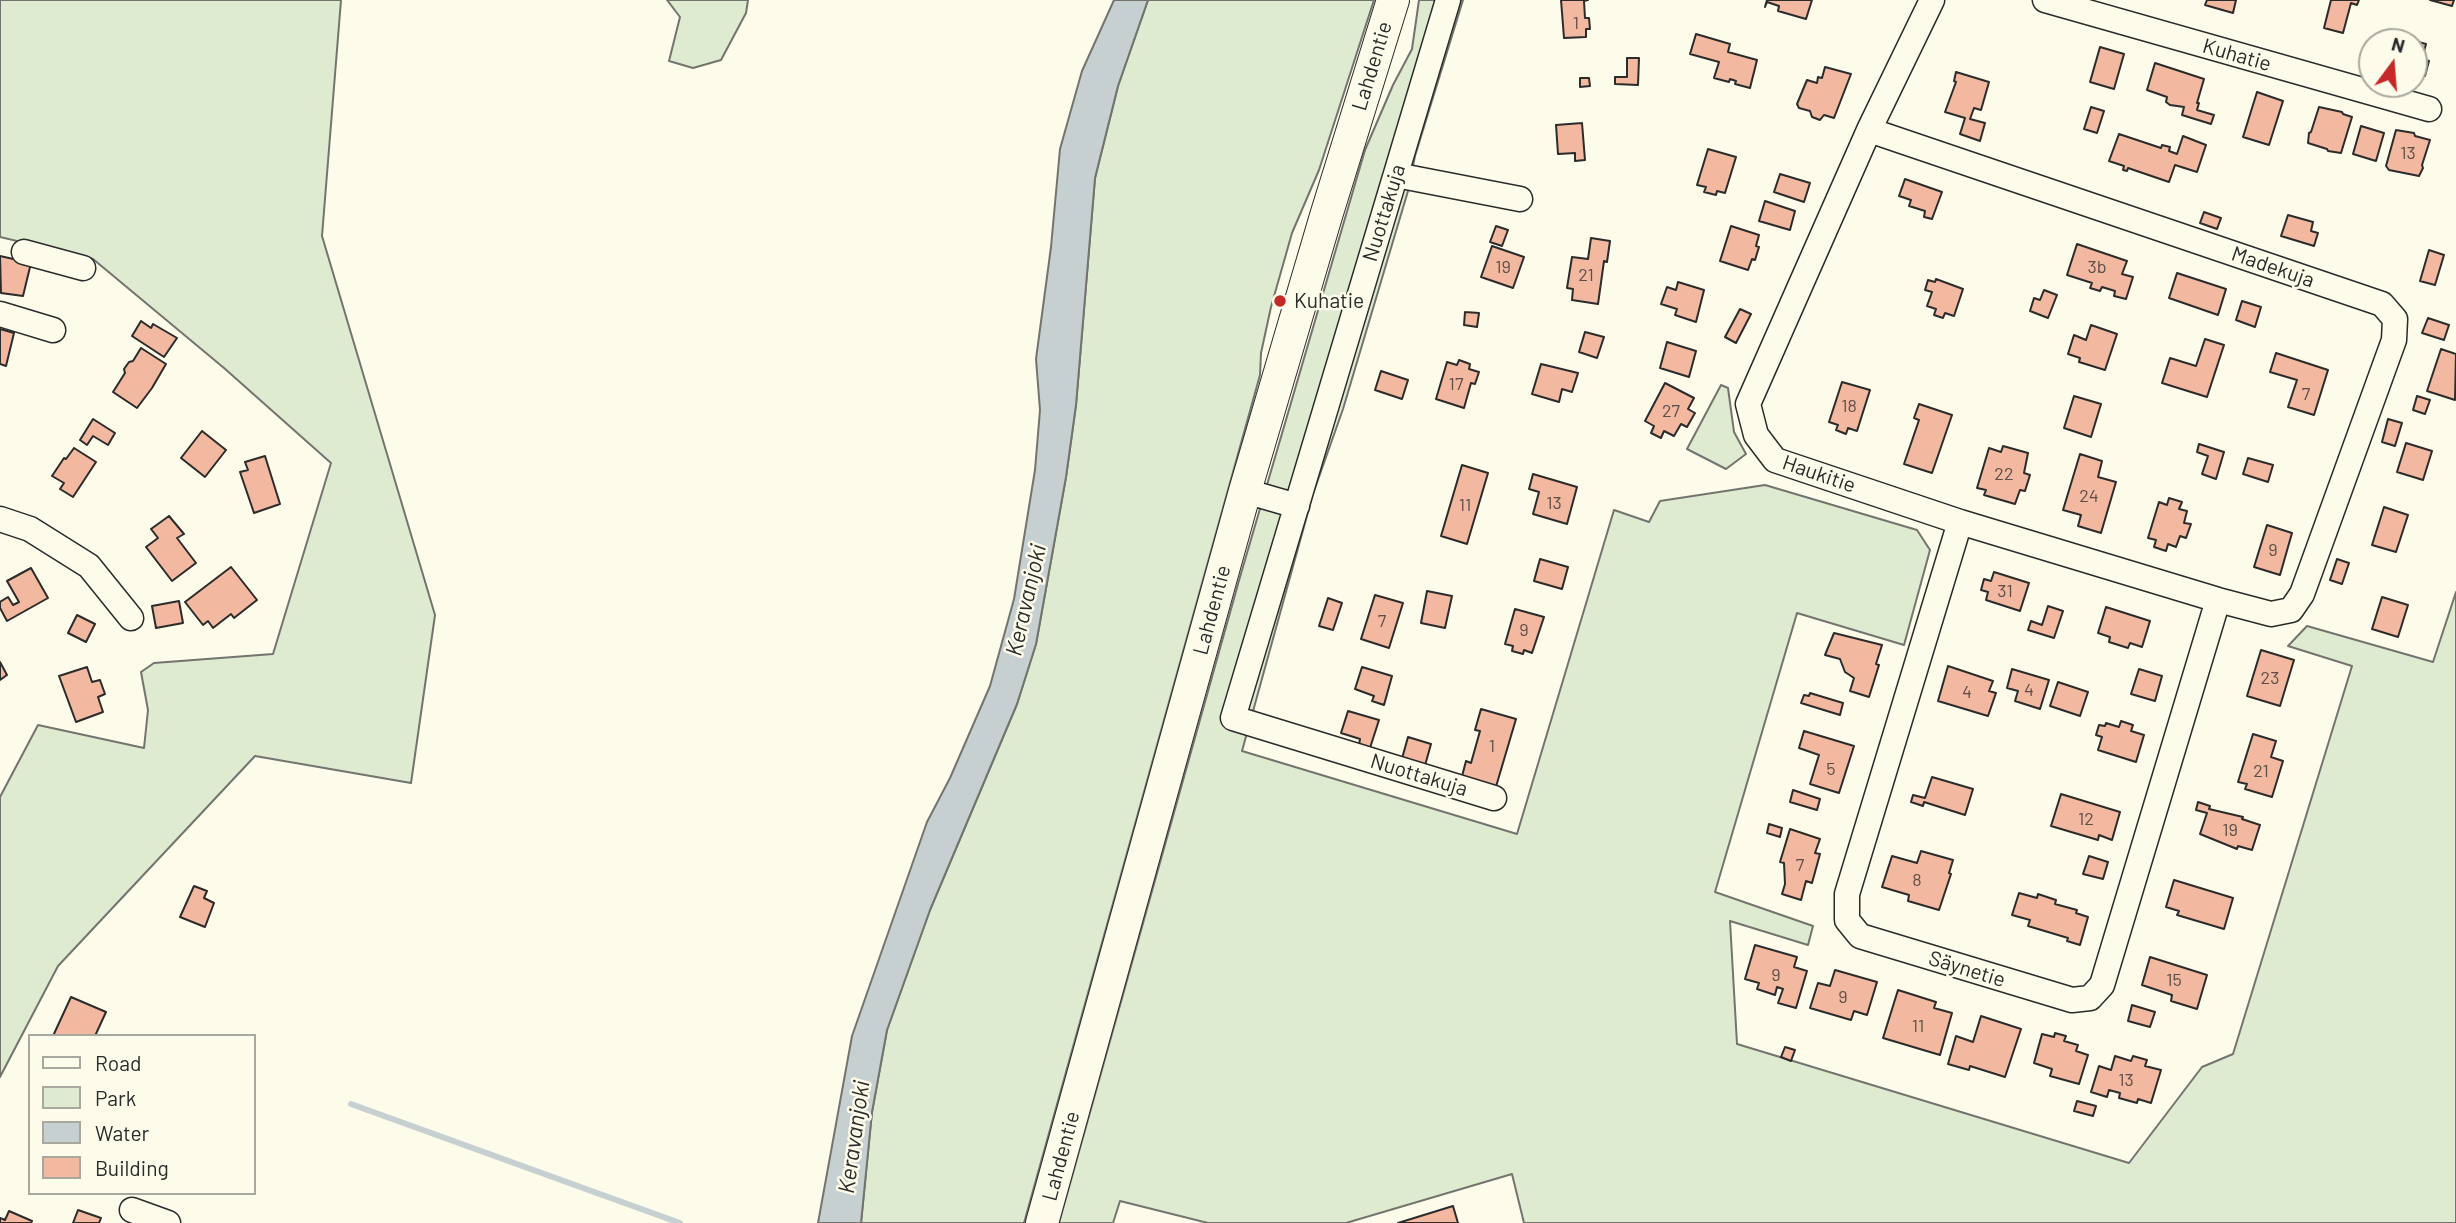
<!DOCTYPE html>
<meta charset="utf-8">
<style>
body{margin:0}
#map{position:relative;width:2456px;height:1223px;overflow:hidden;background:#fdfbea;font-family:Barlow,sans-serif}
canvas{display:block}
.legend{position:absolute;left:28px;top:1034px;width:228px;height:161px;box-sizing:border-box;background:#fdfbea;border:2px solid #a9a89e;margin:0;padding:9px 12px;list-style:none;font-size:21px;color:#2b2b2b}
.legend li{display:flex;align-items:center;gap:14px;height:35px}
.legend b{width:35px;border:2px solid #a9a89e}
.north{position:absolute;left:2358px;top:28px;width:70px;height:70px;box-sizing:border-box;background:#fdfbea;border:2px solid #a9a89e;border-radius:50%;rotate:16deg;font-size:19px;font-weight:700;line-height:28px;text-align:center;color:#2b2b2b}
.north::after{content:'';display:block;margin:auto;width:24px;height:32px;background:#c62828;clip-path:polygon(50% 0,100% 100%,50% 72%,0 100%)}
</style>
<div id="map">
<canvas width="2456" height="1223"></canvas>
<ul class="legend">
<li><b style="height:9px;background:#fdfbea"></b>Road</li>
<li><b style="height:19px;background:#deebd1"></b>Park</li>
<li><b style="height:19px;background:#c7d0d0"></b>Water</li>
<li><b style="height:19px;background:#f2b8a0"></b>Building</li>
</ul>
<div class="north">N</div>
</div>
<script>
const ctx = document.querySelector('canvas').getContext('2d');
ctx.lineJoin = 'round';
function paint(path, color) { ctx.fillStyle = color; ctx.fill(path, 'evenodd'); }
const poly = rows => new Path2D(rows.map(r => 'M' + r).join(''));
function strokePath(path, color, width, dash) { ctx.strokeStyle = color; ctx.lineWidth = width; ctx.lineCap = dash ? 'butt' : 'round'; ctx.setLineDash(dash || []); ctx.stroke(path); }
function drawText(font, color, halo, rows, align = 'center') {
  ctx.font = font + ' Barlow,sans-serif'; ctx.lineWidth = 5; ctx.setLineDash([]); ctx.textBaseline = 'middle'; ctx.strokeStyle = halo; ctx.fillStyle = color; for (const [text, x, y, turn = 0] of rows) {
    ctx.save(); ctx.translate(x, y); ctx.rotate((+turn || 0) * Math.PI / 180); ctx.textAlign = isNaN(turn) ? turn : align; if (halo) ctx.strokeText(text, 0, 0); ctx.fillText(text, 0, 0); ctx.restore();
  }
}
const green = poly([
 [0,0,341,0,322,236,435,615,411,783,255,756,58,966,0,1077,0,797,38,725,144,748,148,710,141,672,154,663,273,654,331,463,224,368,93,259,0,237,0,0],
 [667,0,748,0,746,13,721,60,693,68,669,61,680,17,667,0],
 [1148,0,1374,0,1319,170,1292,233,1271,307,1261,353,1260,375,1024,1223,861,1223,872,1112,887,1030,930,910,1017,704,1036,644,1066,477,1076,405,1095,178,1118,86,1148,0],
 [1419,0,1463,0,1415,156,1408,191,1343,409,1313,494,1242,751,1517,834,1614,510,1649,522,1660,501,1765,485,1917,530,1930,550,1904,645,1797,613,1715,892,1813,926,1808,945,1730,921,1737,1044,2129,1163,2202,1067,2233,1054,2352,666,2288,646,2307,626,2433,662,2456,592,2456,1223,1524,1223,1512,1174,1346,1223,1208,1223,1120,1201,1113,1223,1059,1223,1240,577,1365,150,1393,85,1412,49,1419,0],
 [1721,385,1728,388,1734,432,1746,454,1726,469,1687,449,1721,385]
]);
paint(green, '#deebd1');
strokePath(green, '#74746e', 2);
const water = poly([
 [1114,0,1148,0,1118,86,1095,178,1076,405,1066,477,1036,644,1017,704,930,910,887,1030,872,1112,861,1223,818,1223,852,1036,927,822,950,778,990,686,1014,599,1035,470,1040,410,1036,359,1051,247,1060,149,1082,71,1114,0]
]);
paint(water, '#c7d0d0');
strokePath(water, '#74746e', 2);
strokePath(poly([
 [351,1104,680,1223]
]), '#c7d0d0', 6);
const building = poly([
 [1561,0,1588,0,1584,1,1585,18,1589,18,1590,29,1586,29,1586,37,1564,38,1561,0],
 [1767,0,1812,0,1806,19,1778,11,1779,6,1767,2,1765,7,1767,0],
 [2207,0,2236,0,2233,13,2205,5,2207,0],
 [2331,0,2359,0,2357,5,2351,3,2343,33,2324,28,2331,0],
 [2430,0,2454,0,2452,6,2430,0],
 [2385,33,2426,44,2422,59,2429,61,2425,76,2414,74,2414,42,2383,42,2385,33],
 [1696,34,1730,44,1728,52,1757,60,1750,88,1735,84,1736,81,1730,79,1729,82,1714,78,1719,62,1690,54,1696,34],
 [2100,47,2124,54,2114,89,2090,82,2100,47],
 [1627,58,1639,58,1638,85,1615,84,1615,77,1627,77,1627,58],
 [2155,63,2204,79,2197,103,2199,103,2197,110,2214,115,2211,124,2182,115,2184,107,2170,105,2166,102,2167,97,2147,90,2155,63],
 [1825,67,1851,74,1834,118,1824,115,1820,120,1812,117,1810,111,1799,108,1797,104,1807,80,1817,83,1818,77,1822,78,1825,67],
 [1956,72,1989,82,1981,110,1974,108,1970,119,1985,123,1980,141,1960,134,1965,118,1945,112,1956,82,1954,81,1956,72],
 [1580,78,1589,78,1590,86,1580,87,1580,78],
 [2257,92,2283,101,2269,145,2243,137,2257,92],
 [2091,107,2104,111,2097,133,2084,129,2091,107],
 [2319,107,2342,112,2343,114,2352,117,2341,153,2328,151,2327,149,2308,143,2309,133,2311,132,2319,107],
 [1582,123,1585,160,1575,161,1575,153,1558,154,1556,125,1582,123],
 [2361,126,2384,133,2376,161,2353,154,2361,126],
 [2396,130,2414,133,2415,136,2430,140,2422,165,2423,168,2419,176,2389,170,2386,166,2396,130],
 [2119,134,2161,148,2162,145,2170,147,2169,151,2177,154,2183,136,2206,145,2197,172,2175,165,2169,182,2128,168,2127,171,2123,170,2124,166,2109,161,2119,134],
 [1708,149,1736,157,1725,193,1717,191,1716,195,1704,192,1706,187,1697,185,1708,149],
 [1780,174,1810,183,1804,202,1774,192,1780,174],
 [1905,179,1942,192,1932,219,1924,217,1925,211,1909,206,1911,200,1899,196,1905,179],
 [1765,201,1795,211,1790,230,1759,221,1765,201],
 [2204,212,2221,218,2217,229,2200,223,2204,212],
 [2288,215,2313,222,2311,231,2318,233,2314,246,2281,236,2288,215],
 [1496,226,1508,230,1502,246,1490,242,1496,226],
 [1731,226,1759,235,1756,246,1759,247,1755,260,1752,259,1748,270,1720,261,1731,226],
 [1591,238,1610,241,1607,262,1604,261,1598,304,1572,300,1573,289,1567,288,1572,257,1588,259,1591,238],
 [2077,244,2127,261,2122,274,2133,277,2126,299,2114,296,2115,291,2102,287,2100,291,2090,288,2092,283,2067,275,2077,244],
 [1492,246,1524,257,1513,288,1481,277,1492,246],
 [2429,250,2444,255,2435,285,2420,281,2429,250],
 [0,256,31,263,23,296,1,293,0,256],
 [2177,273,2226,289,2218,315,2169,298,2177,273],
 [1936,279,1963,289,1954,316,1945,313,1943,318,1934,315,1936,309,1927,306,1932,292,1925,290,1928,280,1935,282,1936,279],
 [1678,282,1704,290,1696,322,1675,315,1677,309,1661,304,1667,287,1676,290,1678,282],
 [2044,290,2057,295,2048,318,2030,311,2034,298,2040,300,2044,290],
 [2242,301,2261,307,2255,327,2236,320,2242,301],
 [1740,309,1751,314,1736,343,1725,337,1740,309],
 [1465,312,1479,313,1477,327,1464,325,1465,312],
 [2428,318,2449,325,2444,340,2422,333,2428,318],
 [141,321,151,328,153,324,177,338,164,357,132,336,141,321],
 [2091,325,2117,334,2105,370,2079,362,2080,358,2068,354,2074,335,2086,340,2091,325],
 [0,329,14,333,6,366,0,364,0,329],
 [1585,332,1604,337,1597,358,1579,352,1585,332],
 [2205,339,2224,345,2207,397,2162,383,2170,358,2196,366,2205,339],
 [1667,342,1696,351,1689,377,1660,368,1667,342],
 [141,348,166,364,152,388,137,408,113,392,125,373,124,369,129,362,133,361,141,348],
 [2441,349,2456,354,2455,400,2427,391,2441,349],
 [2276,353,2328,370,2314,415,2288,407,2297,380,2270,372,2276,353],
 [1459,360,1470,364,1469,369,1479,372,1475,384,1471,383,1464,408,1436,399,1447,362,1457,365,1459,360],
 [1541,364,1578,373,1572,392,1562,389,1559,402,1532,394,1541,364],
 [1381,371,1408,380,1402,399,1375,390,1381,371],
 [1842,382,1870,390,1857,431,1848,428,1846,434,1836,430,1838,425,1829,422,1842,382],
 [1665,383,1694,398,1688,409,1695,413,1687,427,1681,424,1674,436,1664,431,1661,438,1651,433,1654,426,1645,421,1665,383],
 [2074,396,2101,404,2091,437,2064,428,2074,396],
 [2417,396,2430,400,2425,414,2413,410,2417,396],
 [1919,404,1952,415,1932,473,1904,464,1919,420,1914,418,1919,404],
 [93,419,115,433,108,445,93,436,87,445,80,440,93,419],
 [2388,419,2402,423,2395,446,2382,442,2388,419],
 [202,431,226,450,205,477,181,458,202,431],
 [2406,443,2432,451,2423,480,2397,472,2406,443],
 [2199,444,2224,452,2216,479,2202,474,2208,456,2197,452,2199,444],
 [2003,446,2028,453,2024,473,2030,475,2025,491,2020,490,2015,504,1984,495,1986,490,1977,488,1989,448,2001,452,2003,446],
 [74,448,96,462,73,497,60,489,64,483,52,476,64,458,66,459,74,448],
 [2080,454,2102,461,2098,477,2116,482,2101,533,2078,526,2081,515,2063,510,2080,454],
 [265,456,280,504,254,513,240,472,248,470,245,462,265,456],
 [2248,458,2273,465,2268,482,2243,474,2248,458],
 [1462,465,1488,473,1467,544,1441,536,1462,465],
 [1533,474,1577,487,1567,524,1533,514,1539,492,1529,489,1533,474],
 [2169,498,2182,502,2179,509,2187,511,2184,523,2191,524,2186,538,2180,536,2176,547,2168,544,2166,551,2154,547,2156,540,2148,538,2159,502,2167,505,2169,498],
 [2384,507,2408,515,2396,552,2372,545,2384,507],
 [169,516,184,534,177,538,196,563,172,581,146,547,158,538,151,529,169,516],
 [2267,525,2292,533,2280,575,2254,567,2267,525],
 [1540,559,1568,567,1562,589,1534,581,1540,559],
 [2337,559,2349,563,2342,584,2330,580,2337,559],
 [231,567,257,600,234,618,231,614,213,628,208,621,203,625,185,602,231,567],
 [31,568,48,598,7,621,0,608,0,602,8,597,13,605,19,602,7,581,31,568],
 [1994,572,2029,583,2020,611,1986,600,1988,592,1981,590,1984,579,1991,581,1994,572],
 [1427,591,1452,596,1445,628,1421,623,1427,591],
 [1375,595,1403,603,1389,648,1361,639,1375,595],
 [2382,597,2408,605,2398,637,2372,629,2382,597],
 [1328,598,1342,603,1333,630,1319,626,1328,598],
 [179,601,183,623,156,628,152,606,179,601],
 [2048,606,2063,611,2054,638,2028,630,2031,621,2042,625,2048,606],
 [2106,607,2150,621,2142,647,2130,643,2128,648,2109,642,2110,637,2098,633,2106,607],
 [1515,609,1544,617,1532,653,1524,650,1523,654,1512,651,1513,646,1505,644,1515,609],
 [77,615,95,624,86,642,68,633,77,615],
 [1834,633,1882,645,1876,664,1879,665,1869,697,1850,691,1854,678,1845,672,1840,659,1825,655,1834,633],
 [2261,650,2294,660,2280,706,2247,696,2261,650],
 [0,662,7,675,0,680,0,662],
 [1948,666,1993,681,1989,691,1996,693,1988,716,1938,701,1948,666],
 [87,667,92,682,100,680,105,694,98,697,103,712,76,722,59,676,87,667],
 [1362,667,1392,676,1384,705,1372,701,1374,696,1355,689,1362,667],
 [2012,669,2049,680,2040,709,2015,701,2018,691,2007,688,2012,669],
 [2139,669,2162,676,2155,701,2131,694,2139,669],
 [2058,682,2088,692,2080,716,2050,706,2058,682],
 [1810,693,1843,703,1840,715,1801,703,1804,695,1809,696,1810,693],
 [1481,709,1516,719,1495,790,1461,780,1466,761,1471,763,1480,731,1475,730,1481,709],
 [1348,711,1379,720,1370,748,1359,745,1360,739,1341,733,1348,711],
 [2121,721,2133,725,2131,731,2144,735,2136,762,2098,750,2102,737,2096,735,2099,725,2105,726,2106,723,2119,727,2121,721],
 [1804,731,1854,746,1839,793,1810,784,1819,755,1799,748,1804,731],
 [2253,734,2276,741,2271,757,2283,761,2272,797,2245,789,2247,784,2238,782,2253,734],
 [1408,737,1431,744,1424,769,1401,762,1408,737],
 [1932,777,1973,789,1965,815,1924,802,1923,806,1911,802,1913,795,1925,798,1932,777],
 [1793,790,1820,799,1817,810,1790,802,1793,790],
 [2061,794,2120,812,2112,840,2099,835,2098,840,2051,826,2061,794],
 [2198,802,2210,806,2209,809,2243,817,2242,819,2260,825,2252,850,2238,846,2237,849,2200,834,2207,813,2196,810,2198,802],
 [1769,824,1782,828,1780,837,1767,833,1769,824],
 [1790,829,1820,839,1815,853,1820,854,1812,883,1806,881,1801,900,1782,894,1785,884,1784,863,1780,862,1790,829],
 [1921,851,1953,860,1949,873,1951,874,1939,910,1908,901,1909,895,1882,887,1892,856,1917,863,1921,851],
 [2089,856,2108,862,2103,879,2083,874,2089,856],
 [2174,880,2233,898,2224,929,2177,915,2179,911,2166,907,2174,880],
 [194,886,207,891,204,898,214,903,205,927,180,917,194,886],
 [2019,893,2037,898,2038,894,2056,900,2055,904,2077,910,2076,913,2088,917,2080,945,2067,941,2068,938,2028,926,2030,920,2012,915,2019,893],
 [1755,945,1797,957,1794,967,1807,971,1796,1008,1778,1003,1783,989,1777,987,1775,995,1757,989,1759,983,1745,979,1755,945],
 [2150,957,2207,975,2197,1009,2171,1001,2172,995,2142,985,2150,957],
 [1835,970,1877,982,1867,1015,1854,1011,1851,1020,1810,1008,1818,983,1830,986,1835,970],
 [1898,990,1936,1002,1934,1008,1952,1013,1940,1055,1883,1038,1898,990],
 [71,997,106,1012,95,1036,53,1036,71,997],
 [2132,1005,2155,1012,2150,1027,2128,1021,2132,1005],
 [1981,1016,2021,1029,2005,1077,1970,1066,1969,1070,1948,1064,1956,1036,1973,1042,1981,1016],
 [2055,1033,2066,1036,2064,1041,2078,1045,2076,1051,2088,1055,2079,1084,2050,1076,2052,1069,2034,1063,2042,1034,2054,1037,2055,1033],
 [1785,1047,1795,1050,1791,1061,1781,1057,1785,1047],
 [2115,1056,2131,1061,2133,1056,2147,1060,2145,1066,2161,1070,2151,1103,2138,1099,2137,1103,2119,1098,2120,1093,2109,1090,2107,1097,2091,1092,2099,1066,2111,1070,2115,1056],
 [2077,1101,2096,1106,2093,1116,2074,1111,2077,1101],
 [1453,1206,1458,1223,1398,1223,1453,1206],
 [78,1210,101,1218,99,1223,73,1223,78,1210],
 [9,1211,32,1221,31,1223,0,1223,0,1218,5,1220,9,1211]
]);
paint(building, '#f2b8a0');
strokePath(building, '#2b2b2b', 2);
const minor = poly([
 [1448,0,1233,718,1494,798],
 [2045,0,2429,109],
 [1869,130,2382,304,2395,319,2394,340,2302,594,2291,610,2271,614,2218,600,1960,522,1775,460,1756,435,1748,404,1869,130,1932,0],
 [1396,175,1520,199],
 [24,252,83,268],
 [0,314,53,330],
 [1245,491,1297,506],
 [0,519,30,529,89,566,131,618],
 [1960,522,1847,894,1847,920,1860,936,2072,1000,2090,998,2102,985,2218,600],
 [132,1210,168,1223]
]);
const major = poly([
 [1042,1223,1245,491,1326,216,1393,0]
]);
strokePath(minor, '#2b2b2b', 27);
strokePath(major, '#2b2b2b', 34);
strokePath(minor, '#fdfbea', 24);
strokePath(major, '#fdfbea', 32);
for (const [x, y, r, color] of [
 [1280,301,7,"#c62828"]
]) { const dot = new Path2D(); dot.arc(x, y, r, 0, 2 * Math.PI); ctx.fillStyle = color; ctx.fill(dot); strokePath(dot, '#fdfbea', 2.5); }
drawText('18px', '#5d4e48', null, [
 ["1",1576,23],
 ["13",2408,153],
 ["19",1503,267],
 ["3b",2097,267],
 ["21",1586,275],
 ["17",1456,384],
 ["7",2306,394],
 ["18",1849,406],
 ["27",1671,411],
 ["22",2004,474],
 ["24",2089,496],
 ["13",1554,503],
 ["11",1465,505],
 ["9",2273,550],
 ["31",2005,591],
 ["7",1382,621],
 ["9",1524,630],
 ["23",2270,678],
 ["4",2029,690],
 ["4",1967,692],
 ["1",1492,746],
 ["5",1831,769],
 ["21",2261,771],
 ["12",2086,819],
 ["19",2230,830],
 ["7",1800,865],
 ["8",1917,880],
 ["9",1776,975],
 ["15",2174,980],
 ["9",1843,997],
 ["11",1918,1026],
 ["13",2126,1080]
]);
drawText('21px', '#2b2b2b', '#fdfbea', [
 ["Kuhatie",2237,55,16],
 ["Lahdentie",1372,66,-73],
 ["Nuottakuja",1384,213,-73],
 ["Madekuja",2273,267,19],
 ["Haukitie",1819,474,19],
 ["Lahdentie",1212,610,-75],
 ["Nuottakuja",1419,775,17],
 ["Säynetie",1967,969,17],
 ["Lahdentie",1061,1156,-75]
]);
drawText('21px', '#2b2b2b', '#fdfbea', [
 ["Kuhatie",1294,301]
], 'left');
drawText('italic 23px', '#2b2b2b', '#fdfbea', [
 ["Keravanjoki",1026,600,-77],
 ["Keravanjoki",854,1137,-82]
]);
</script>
